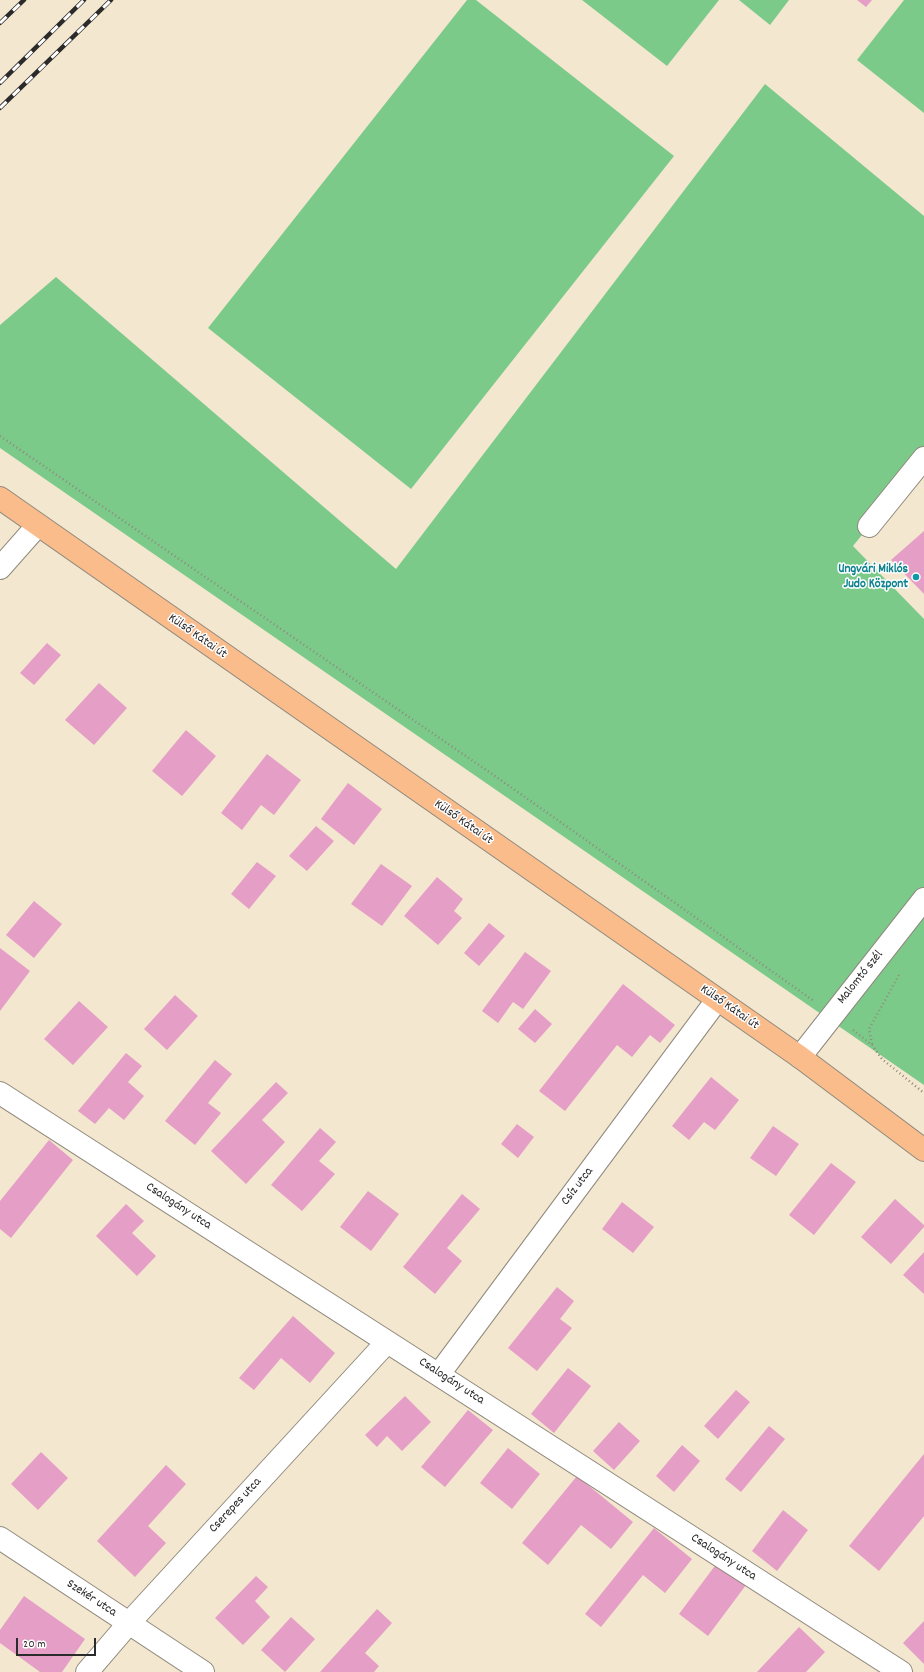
<!DOCTYPE html>
<meta charset="utf-8">
<style>
body{margin:0}
#map{position:relative;width:924px;height:1672px;overflow:hidden;background:#f3e7cf;font-family:Dekko,sans-serif}
canvas{display:block}
.scale{position:absolute;left:16px;top:1638px;width:80px;height:18px;box-sizing:border-box;border:2px solid #2b2b2b;border-top:0;padding-left:5px;font-size:12px;line-height:14px;white-space:nowrap;color:#2b2b2b;-webkit-text-stroke:3px #fff;paint-order:stroke}
</style>
<div id="map">
<canvas width="924" height="1672"></canvas>
<div class="scale">20 m</div>
</div>
<script>
const ctx = document.querySelector('canvas').getContext('2d');
ctx.lineJoin = 'round';
function paint(path, color) { ctx.fillStyle = color; ctx.fill(path, 'evenodd'); }
const poly = rows => new Path2D(rows.map(r => 'M' + r).join(''));
function strokePath(path, color, width, dash) { ctx.strokeStyle = color; ctx.lineWidth = width; ctx.lineCap = dash ? 'butt' : 'round'; ctx.setLineDash(dash || []); ctx.stroke(path); }
function drawText(font, color, halo, rows, align = 'center') {
  ctx.font = font + ' Dekko,sans-serif'; ctx.lineWidth = 3; ctx.setLineDash([]); ctx.textBaseline = 'middle'; ctx.strokeStyle = halo; ctx.fillStyle = color; for (const [text, x, y, turn = 0] of rows) {
    ctx.save(); ctx.translate(x, y); ctx.rotate((+turn || 0) * Math.PI / 180); ctx.textAlign = isNaN(turn) ? turn : align; if (halo) ctx.strokeText(text, 0, 0); ctx.fillText(text, 0, 0); ctx.restore();
  }
}
paint(poly([
 [467,0,476,0,674,156,411,489,208,328],
 [582,0,719,0,667,66],
 [739,0,789,0,770,25],
 [904,0,924,0,924,113,857,60],
 [765,84,924,216,924,458,853,546,924,619,924,1085,0,448,0,325,56,277,396,569]
]), '#7cca8a');
paint(poly([
 [857,0,872,0,866,7],
 [924,531,924,594,891,560],
 [47,643,61,655,34,685,20,673],
 [99,683,127,708,94,745,65,720],
 [186,730,216,756,182,796,152,771],
 [267,754,301,780,274,815,261,805,242,830,221,813],
 [348,783,382,809,354,845,321,819],
 [316,826,334,841,307,871,289,856],
 [257,862,276,876,249,909,231,894],
 [381,864,412,886,382,926,351,904],
 [437,877,463,899,454,911,462,918,438,945,404,916],
 [34,901,62,924,34,958,6,935],
 [489,923,505,936,479,966,464,953],
 [0,948,30,971,0,1011],
 [525,952,551,971,523,1009,513,1002,498,1023,482,1011],
 [623,984,675,1025,660,1043,650,1035,632,1057,617,1045,565,1111,539,1091],
 [175,995,198,1016,167,1050,144,1029],
 [79,1001,108,1027,73,1065,44,1039],
 [535,1009,552,1024,535,1043,518,1029],
 [126,1053,142,1066,128,1082,144,1096,124,1120,109,1108,95,1124,78,1111],
 [215,1060,232,1074,208,1103,221,1113,195,1145,165,1121],
 [711,1077,739,1100,715,1130,704,1122,689,1140,672,1126],
 [276,1082,288,1093,262,1120,285,1142,246,1184,211,1151],
 [517,1124,534,1137,518,1158,501,1144],
 [773,1126,799,1144,776,1176,750,1158],
 [320,1128,336,1142,319,1161,335,1174,302,1211,271,1185],
 [49,1140,73,1160,11,1238,0,1229,0,1201],
 [831,1163,856,1182,814,1235,789,1215],
 [368,1191,399,1214,371,1251,340,1227],
 [462,1194,480,1209,447,1248,462,1261,435,1294,403,1267],
 [895,1199,924,1225,924,1227,891,1264,861,1237],
 [622,1202,654,1227,633,1253,602,1229],
 [126,1204,144,1221,132,1233,156,1256,137,1276,96,1236],
 [924,1252,924,1294,903,1275],
 [557,1287,574,1301,560,1319,572,1328,537,1371,508,1348],
 [293,1316,335,1353,310,1383,281,1358,254,1390,239,1378],
 [568,1368,591,1386,554,1433,531,1414],
 [736,1390,750,1402,718,1439,704,1426],
 [405,1396,431,1422,402,1451,387,1436,377,1447,365,1435],
 [468,1410,493,1430,445,1487,421,1467],
 [619,1422,640,1441,614,1470,593,1451],
 [769,1426,785,1439,741,1492,725,1479],
 [682,1445,700,1461,674,1492,656,1476],
 [508,1448,540,1474,512,1509,480,1483],
 [41,1452,68,1478,38,1510,11,1484],
 [924,1454,924,1516,879,1571,849,1546],
 [166,1465,186,1484,148,1526,166,1543,135,1577,97,1541],
 [577,1476,633,1522,611,1549,581,1525,548,1565,522,1543],
 [783,1510,808,1530,777,1571,752,1551],
 [654,1528,692,1559,665,1593,643,1575,601,1627,585,1614],
 [717,1563,746,1585,708,1636,679,1614],
 [256,1576,268,1587,255,1601,270,1617,243,1645,215,1618],
 [24,1596,85,1639,62,1672,40,1672,0,1643,0,1630],
 [377,1609,392,1623,365,1653,379,1666,374,1672,320,1672],
 [291,1617,315,1639,285,1672,261,1650],
 [924,1621,924,1664,903,1643],
 [799,1627,825,1652,806,1672,757,1672]
]), '#e59ec6');
const minor = poly([
 [869,526,924,458],
 [0,568,38,525],
 [800,1057,924,899],
 [0,1093,901,1672],
 [439,1374,717,1000],
 [0,1538,203,1672],
 [87,1672,129,1623,387,1342]
]);
const major = poly([
 [0,498,800,1057,924,1150]
]);
strokePath(minor, '#8f897d', 24);
strokePath(major, '#8f897d', 24);
strokePath(poly([
 [0,436,505,783,814,1001],
 [853,1030,872,1045,882,1059,924,1093],
 [872,1044,869,1029,899,975]
]), '#8f897d', 2.5, [1, 3]);
strokePath(minor, '#fff', 22);
strokePath(major, '#fabc8b', 22);
const rail = poly([
 [0,23,24,0],
 [0,83,84,0],
 [0,108,111,0]
]);
strokePath(rail, '#2b2b2b', 4.5);
strokePath(rail, '#fff', 3, [9]);
for (const [x, y, r, color] of [
 [916,577,4,"#0f9aa8"]
]) { const dot = new Path2D(); dot.arc(x, y, r, 0, 2 * Math.PI); ctx.fillStyle = color; ctx.fill(dot); strokePath(dot, '#fff', 1.5); }
drawText('bold 13px', '#0d838f', '#fff', [
 ["Ungvári Miklós",908,570],
 ["Judo Központ",908,585]
], 'right');
drawText('13px', '#2b2b2b', '#fff', [
 ["Külső Kátai út",197,637,35],
 ["Külső Kátai út",463,823,35],
 ["Malomtó szél",861,978,-51],
 ["Külső Kátai út",729,1008,35],
 ["Csíz utca",578,1187,-53],
 ["Csalogány utca",178,1207,33],
 ["Csalogány utca",451,1382,33],
 ["Cserepes utca",236,1506,-47],
 ["Csalogány utca",723,1558,33],
 ["Szekér utca",91,1599,33]
]);
</script>
